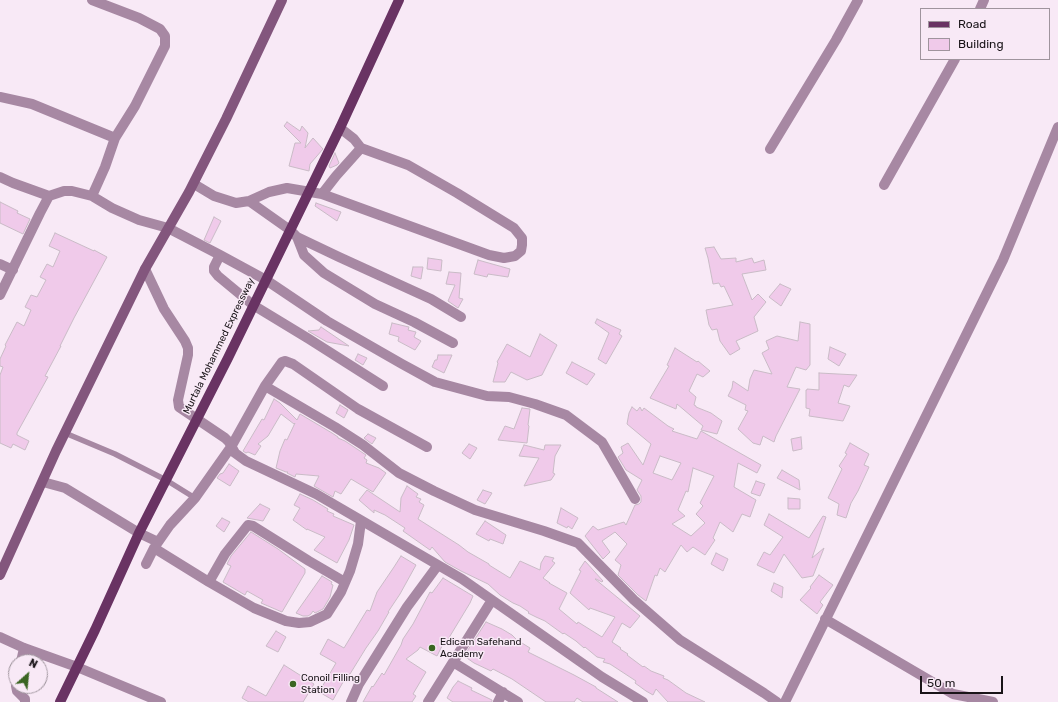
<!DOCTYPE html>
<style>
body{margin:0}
#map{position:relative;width:1058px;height:702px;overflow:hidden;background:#f8e9f6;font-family:Rubik,sans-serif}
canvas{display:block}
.legend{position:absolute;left:920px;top:8px;width:130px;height:52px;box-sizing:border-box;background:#f8e9f6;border:1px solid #9f949d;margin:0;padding:5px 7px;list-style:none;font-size:12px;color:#191418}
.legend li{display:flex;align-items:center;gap:8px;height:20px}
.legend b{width:20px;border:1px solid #9f949d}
.north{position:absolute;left:8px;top:654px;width:40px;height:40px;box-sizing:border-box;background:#f8e9f6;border:1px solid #9f949d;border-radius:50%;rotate:27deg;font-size:11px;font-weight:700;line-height:16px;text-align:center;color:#191418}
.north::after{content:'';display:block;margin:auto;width:14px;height:18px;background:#3a6522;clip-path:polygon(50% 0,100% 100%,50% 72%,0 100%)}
.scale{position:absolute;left:920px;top:676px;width:83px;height:18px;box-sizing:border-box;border:2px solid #191418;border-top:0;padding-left:5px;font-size:12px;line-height:14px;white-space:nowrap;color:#191418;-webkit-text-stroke:3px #f8e9f6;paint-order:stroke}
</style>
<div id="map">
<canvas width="1058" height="702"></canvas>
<ul class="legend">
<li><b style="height:5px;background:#693363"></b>Road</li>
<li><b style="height:11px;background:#f0caea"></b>Building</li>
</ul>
<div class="north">N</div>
<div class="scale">50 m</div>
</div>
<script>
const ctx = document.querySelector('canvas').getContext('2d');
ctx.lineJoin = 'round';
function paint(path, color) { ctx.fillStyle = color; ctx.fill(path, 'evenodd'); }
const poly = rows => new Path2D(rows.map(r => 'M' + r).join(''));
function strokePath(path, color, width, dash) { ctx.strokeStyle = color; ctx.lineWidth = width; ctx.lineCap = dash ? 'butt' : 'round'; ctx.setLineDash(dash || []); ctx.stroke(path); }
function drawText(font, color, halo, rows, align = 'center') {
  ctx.font = font + ' Rubik,sans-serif'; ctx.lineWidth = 3; ctx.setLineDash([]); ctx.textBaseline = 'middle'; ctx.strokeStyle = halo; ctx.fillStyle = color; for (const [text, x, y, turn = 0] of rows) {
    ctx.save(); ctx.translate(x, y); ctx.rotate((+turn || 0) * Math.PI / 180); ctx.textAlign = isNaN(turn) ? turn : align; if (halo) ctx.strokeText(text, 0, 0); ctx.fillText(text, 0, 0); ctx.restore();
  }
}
const building = poly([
 [287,122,300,131,302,126,308,133,305,148,313,138,323,149,310,164,309,171,289,166,295,143,301,143,284,126,287,122],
 [335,153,339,163,337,165,330,168,329,166,335,153],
 [0,202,18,211,17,213,30,219,23,234,0,223,0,202],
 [316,203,341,212,337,221,315,206,316,203],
 [214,217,221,221,210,243,204,240,214,217],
 [55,233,94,251,94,250,107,257,74,318,60,346,61,346,45,376,48,377,17,433,17,435,29,441,25,450,13,444,11,448,0,443,0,375,3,367,0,366,0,359,6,346,5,345,17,322,24,326,31,310,25,307,31,295,37,297,46,280,40,277,47,264,53,267,60,251,49,246,55,233],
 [714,247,721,259,736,258,736,262,752,258,754,263,764,260,766,270,742,274,752,300,758,294,766,302,754,317,758,331,736,341,740,349,730,355,720,341,717,329,712,330,709,325,706,310,733,305,724,286,721,287,719,283,713,284,708,258,705,248,714,247],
 [428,258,442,260,441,271,427,269,428,258],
 [478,260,510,269,508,277,488,274,487,277,474,274,478,260],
 [413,267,423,267,421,279,411,276,413,267],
 [449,272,461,273,459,298,463,299,458,308,448,301,455,285,446,284,449,272],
 [780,284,791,289,781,306,769,297,780,284],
 [597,319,621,330,619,334,622,336,606,364,598,359,609,333,595,323,597,319],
 [800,322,810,324,810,365,806,370,796,367,787,387,800,389,776,436,774,442,763,436,760,445,753,443,738,429,748,411,745,410,746,405,728,396,732,388,733,381,748,391,750,379,754,370,772,374,762,353,769,349,766,341,777,336,798,341,800,322],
 [392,323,409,327,408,330,416,332,414,337,421,341,415,350,398,341,399,337,389,334,392,323],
 [321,327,349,346,327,342,308,331,319,330,321,327],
 [540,334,557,345,542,375,527,380,511,372,505,382,493,382,498,363,497,362,507,344,530,357,540,334],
 [830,347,846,354,839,366,828,359,830,347],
 [675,348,697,362,698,361,710,371,703,377,697,374,689,391,696,397,694,405,696,406,696,407,711,413,722,421,717,434,701,430,703,426,677,404,676,409,650,398,669,366,667,365,675,348],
 [358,354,367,358,363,365,355,360,358,354],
 [438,355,452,355,444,373,432,367,435,360,437,360,438,355],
 [572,362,595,374,587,385,566,373,572,362],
 [819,373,857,375,849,387,844,385,838,403,850,406,843,421,809,416,810,409,806,408,806,390,807,390,807,389,819,390,819,373],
 [274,399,280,403,297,420,300,414,332,433,338,437,338,438,345,441,366,455,364,458,367,460,366,463,379,468,386,473,373,492,351,479,341,494,335,491,333,497,314,486,319,476,296,474,295,477,287,473,288,472,286,472,276,468,280,451,285,439,287,440,295,423,294,424,281,414,268,436,258,444,261,446,255,455,248,452,246,453,243,451,262,419,264,420,274,399],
 [340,405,348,410,344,418,336,413,340,405],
 [632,407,637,411,640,407,642,411,644,408,668,426,674,429,672,431,697,439,701,431,761,465,757,473,738,463,734,487,756,500,750,517,742,514,733,532,720,522,713,538,715,540,705,555,693,547,687,552,681,545,665,572,660,568,657,576,655,575,646,601,638,595,618,575,621,565,615,560,627,544,615,532,602,541,610,552,603,559,585,536,593,526,598,530,624,522,626,525,635,505,639,504,641,502,641,496,637,490,642,480,626,470,618,457,623,453,621,447,628,443,643,465,651,444,627,424,629,413,632,407],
 [660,456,681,463,672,480,653,473,660,456],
 [693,468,714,476,700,503,703,506,696,514,705,523,691,536,672,524,685,516,678,510,686,491,688,492,693,468],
 [522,408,530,409,528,425,529,426,527,443,498,440,505,426,514,429,522,408],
 [368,434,376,438,372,444,364,438,368,434],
 [801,437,802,449,793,451,791,439,801,437],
 [850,443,869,454,864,465,869,467,858,491,851,503,846,518,837,515,839,504,828,498,842,469,839,466,847,454,845,453,850,443],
 [469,444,477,448,470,459,462,453,469,444],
 [524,445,544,450,545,445,561,445,555,456,553,473,555,474,551,480,524,486,539,458,519,456,524,445],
 [229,464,239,471,230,486,217,478,220,474,223,473,229,464],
 [782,470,799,480,800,490,777,478,782,470],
 [756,481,765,484,760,496,751,493,756,481],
 [407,486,418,494,416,497,421,499,419,502,424,505,418,519,459,545,468,552,489,564,489,565,510,578,520,561,540,570,541,563,545,556,554,558,552,561,555,563,543,578,550,583,549,583,567,593,559,609,577,624,578,622,602,637,615,617,590,608,589,610,570,593,581,571,579,570,585,561,603,581,602,582,596,579,595,579,640,616,630,628,622,623,612,642,621,648,620,649,628,654,627,655,643,667,644,666,651,671,664,676,663,678,668,680,686,693,705,702,668,702,656,689,653,695,646,691,635,683,636,681,610,664,603,662,605,659,597,657,585,647,584,648,576,641,564,633,563,634,545,621,536,617,528,613,529,612,520,606,513,603,500,595,488,584,461,571,445,562,432,547,430,550,403,531,405,528,385,515,374,510,374,513,359,500,367,490,400,512,401,498,407,486],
 [483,490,492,493,485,504,477,500,483,490],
 [300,494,313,500,328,509,327,511,334,514,333,516,354,525,349,540,337,563,314,550,325,537,307,529,307,530,293,520,300,508,294,505,300,494],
 [788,498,800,499,800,509,788,509,788,498],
 [260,504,270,509,263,521,247,518,260,504],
 [561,508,578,518,572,529,568,526,567,528,557,523,561,508],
 [769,514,809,538,823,516,826,517,812,558,824,548,813,576,802,578,784,554,774,573,757,565,764,552,770,555,783,537,764,525,769,514],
 [222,518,230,522,224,532,216,526,222,518],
 [485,521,506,535,503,544,490,539,489,541,476,534,485,521],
 [251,532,278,549,305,569,305,573,282,612,261,603,263,600,247,591,245,595,223,582,231,566,227,564,231,556,251,532],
 [716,553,728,559,723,571,711,564,716,553],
 [401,556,416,565,400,594,388,612,389,612,378,631,366,648,350,674,347,675,333,700,319,692,336,663,320,654,328,639,344,648,367,610,370,611,377,592,394,567,401,556],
 [819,575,833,585,820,602,823,605,817,614,800,600,811,588,810,587,819,575],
 [322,576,332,582,331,584,333,585,330,597,323,609,315,613,313,611,311,614,308,616,303,616,296,613,322,576],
 [443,578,473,596,470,603,447,641,445,640,437,656,420,647,418,650,406,659,426,672,413,694,416,696,412,702,363,702,372,686,373,687,382,673,384,675,401,645,403,639,413,624,430,592,432,593,443,578],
 [774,583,783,587,782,598,771,591,774,583],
 [486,622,502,629,512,635,517,640,530,648,528,652,574,675,596,687,596,688,618,702,583,702,577,698,574,702,546,702,512,679,493,669,491,671,474,663,464,656,486,622],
 [276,631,286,637,278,652,266,646,276,631],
 [284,665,314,684,303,702,249,702,242,698,248,686,266,696,284,665],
 [458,681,472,688,471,690,492,700,492,702,453,702,447,698,453,687,458,681]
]);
paint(building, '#f0caea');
strokePath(building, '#c9bbc6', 1);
strokePath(poly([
 [65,433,115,454,166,480,195,498]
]), '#a788a3', 5.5);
strokePath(poly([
 [92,0,139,18,160,29,165,36,165,46,135,106,115,138],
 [980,9,984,0],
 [0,97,32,104,115,138,105,167,92,196],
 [770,149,836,40,858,0],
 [0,177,13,183,49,196,64,191,72,191,92,196,112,208,139,220,168,228,220,255,266,280,327,321,402,364,435,382,487,396,509,397,535,404,566,415,602,442,635,499],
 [194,184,214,196,236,203,249,201,269,192,287,188,322,194,489,255,504,258,515,256,521,251,522,245,522,238,514,228,457,193,408,165,361,148,354,139,340,128],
 [884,185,955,59],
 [322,194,336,176,361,148],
 [249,201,290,230,297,237,339,257,431,299,461,317],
 [297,237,304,255,324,273,375,304,414,322,453,343],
 [220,255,214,267,214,271,218,276,253,305,309,339,383,386],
 [0,264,13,270],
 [145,269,164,309,185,341,188,348,188,355,178,400,179,407,225,438,229,442,235,453,246,461,316,494,462,579,602,677,643,702],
 [0,295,40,213,49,196],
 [265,386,335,427,363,445,399,473,434,491,475,510,544,531,578,543,634,600,680,640,764,693,777,702],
 [43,482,65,488,139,533,158,542],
 [154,548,209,582,254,608,286,621,299,623,310,622,327,614,341,592,350,571,358,544,361,521],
 [146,564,154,548,170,525,195,498,231,447,265,386,282,362,285,361,293,364,358,409,427,447],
 [209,582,225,554,248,525,253,526,309,561,345,582],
 [825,619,953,694,993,702],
 [0,637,24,648,77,667,161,702],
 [21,662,24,648],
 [453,662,518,702],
 [16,686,17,691,25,699,25,702],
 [351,702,359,684,407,607,438,565],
 [428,702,492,600],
 [498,702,503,692],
 [785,702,1003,260,1058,127]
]), '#a788a3', 10);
strokePath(poly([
 [0,575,56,451,145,269,189,192,226,119,282,0]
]), '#83567d', 10);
strokePath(poly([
 [60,702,95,630,139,533,228,358,340,128,399,0]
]), '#693363', 10);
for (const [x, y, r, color] of [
 [432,648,4,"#3a6522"],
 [293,684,4,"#3a6522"]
]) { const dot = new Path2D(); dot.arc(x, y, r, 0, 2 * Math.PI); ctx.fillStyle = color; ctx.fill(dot); strokePath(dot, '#f8e9f6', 1.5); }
drawText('10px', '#191418', '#f8e9f6', [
 ["Murtala Mohammed Expressway",219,346,-64]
]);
drawText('10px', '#191418', '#f8e9f6', [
 ["Edicam Safehand",440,642],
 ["Academy",440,654],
 ["Conoil Filling",301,678],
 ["Station",301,690]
], 'left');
</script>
